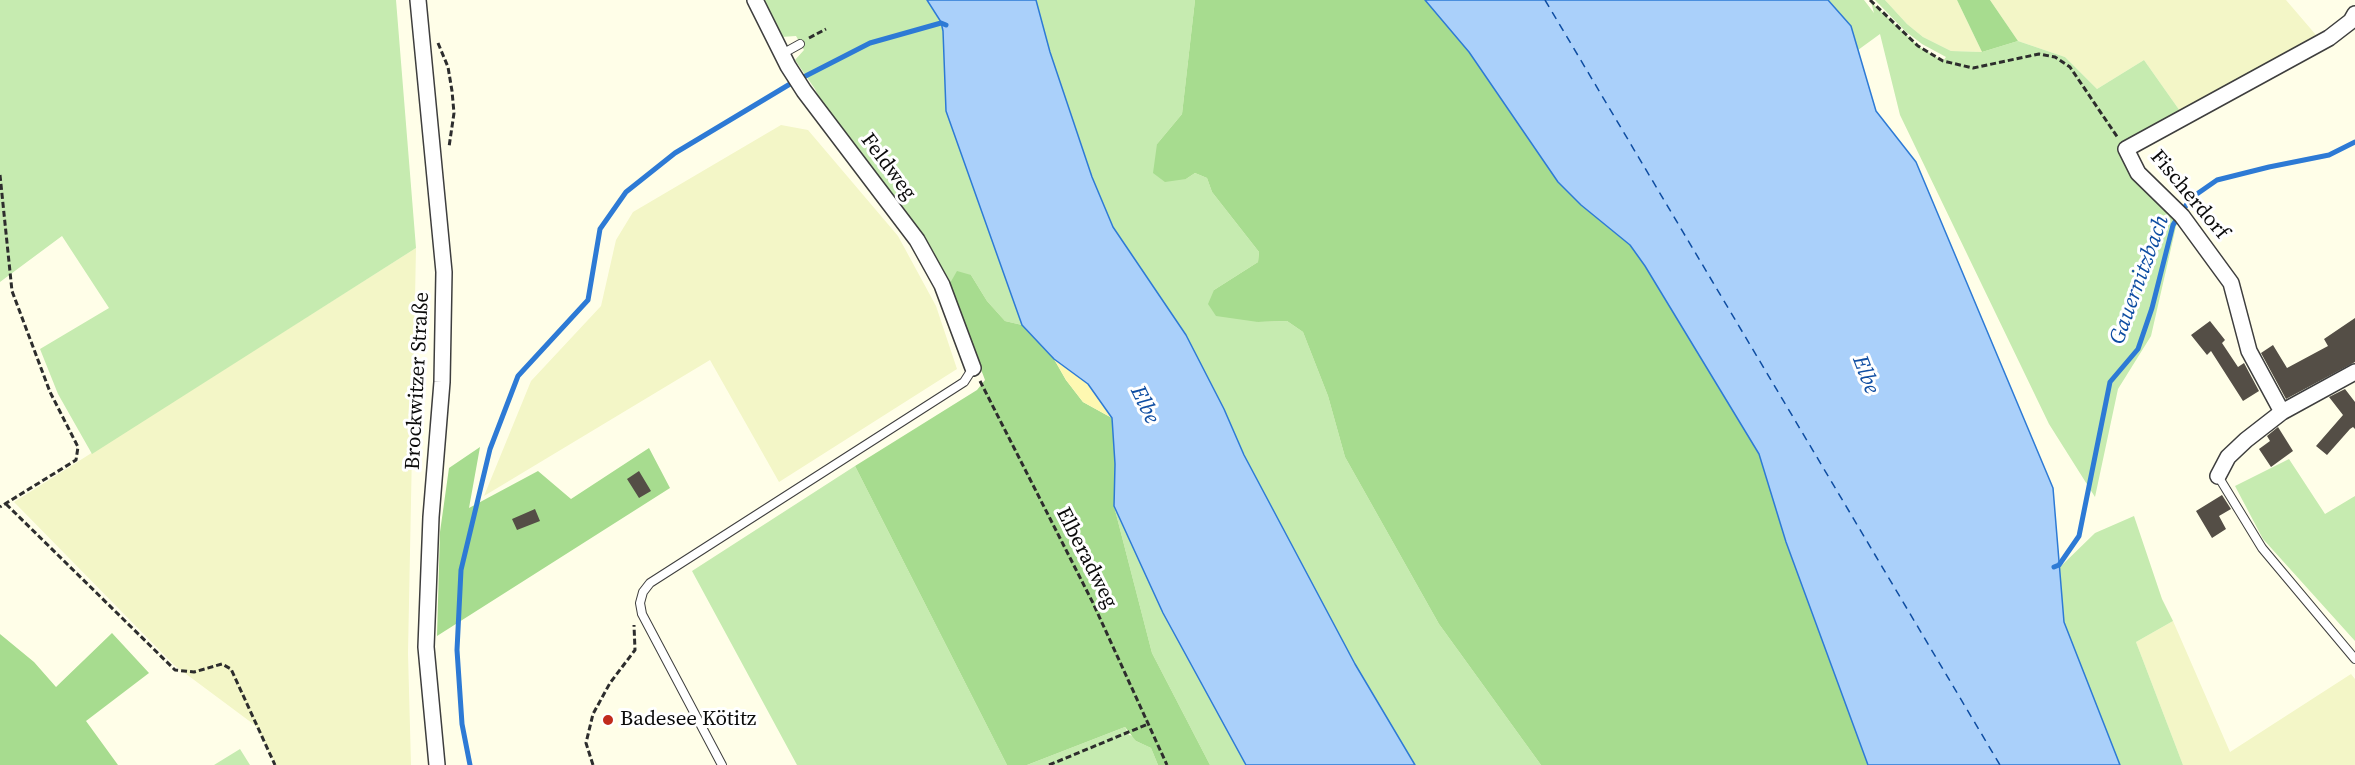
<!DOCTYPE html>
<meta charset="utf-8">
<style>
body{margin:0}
canvas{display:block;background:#fffee8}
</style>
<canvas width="2355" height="765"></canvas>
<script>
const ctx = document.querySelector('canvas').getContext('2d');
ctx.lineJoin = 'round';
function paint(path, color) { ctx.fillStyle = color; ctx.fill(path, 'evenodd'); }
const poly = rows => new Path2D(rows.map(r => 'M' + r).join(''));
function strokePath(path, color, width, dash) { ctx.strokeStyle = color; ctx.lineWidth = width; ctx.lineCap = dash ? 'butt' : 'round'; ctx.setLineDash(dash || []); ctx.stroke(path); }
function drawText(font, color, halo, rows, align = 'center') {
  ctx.font = font + ' "Source Serif 4",serif'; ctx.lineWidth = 6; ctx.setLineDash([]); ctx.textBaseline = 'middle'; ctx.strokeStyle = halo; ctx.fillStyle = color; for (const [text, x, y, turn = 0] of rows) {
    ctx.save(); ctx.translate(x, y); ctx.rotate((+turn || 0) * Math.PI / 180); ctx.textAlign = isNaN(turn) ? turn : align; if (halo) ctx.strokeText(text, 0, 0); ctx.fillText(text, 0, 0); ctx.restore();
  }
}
paint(poly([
 [1885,0,1957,0,1982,52,1951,51,1923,37,1907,24],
 [1990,0,2286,0,2316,35,2180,111,2144,60,2097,89,2065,57,2018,41],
 [781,125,808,130,898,236,936,306,957,369,779,482,710,360,484,496,531,381,601,306,616,240,633,212],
 [416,248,408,653,411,765,276,765,256,726,174,665,14,502],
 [2173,621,2230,752,2351,674,2355,679,2355,765,2183,765,2136,642]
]), '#f3f6c7');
paint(poly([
 [0,0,396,0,416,248,92,454,58,394,40,349,109,308,62,236,0,282],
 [762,0,927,0,941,23,943,31,946,111,1022,325,1005,321,987,301,971,275,949,285,824,108,815,89,795,60,804,50,796,36,781,37],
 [1036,0,1195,0,1182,114,1157,144,1186,179,1195,173,1207,178,1212,192,1259,252,1258,262,1214,290,1258,322,1287,321,1303,332,1328,396,1345,457,1439,624,1541,765,1415,765,1355,664,1244,455,1224,409,1186,335,1113,227,1092,177,1050,52],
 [1828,0,1864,0,1874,13,1871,2,1918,46,1943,61,1946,57,1922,44,1905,31,1875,0,1885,0,1907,24,1923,37,1951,51,1982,52,2018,41,2065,57,2097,89,2144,60,2180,111,2123,143,2177,222,2151,336,2118,389,2095,497,2049,424,1900,115,1880,34,1858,50,1851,26],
 [2289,459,2325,514,2355,496,2355,641,2263,539,2235,486],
 [855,466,1007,765,797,765,692,571],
 [1114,506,1163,613,1246,765,1210,765,1152,653],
 [2134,516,2162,599,2173,621,2136,642,2183,765,2120,765,2064,622,2059,568,2095,533],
 [1125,727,1129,735,1134,736,1136,741,1151,748,1158,765,1027,765],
 [240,749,250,765,214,765]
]), '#c6ebb0');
paint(poly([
 [1195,0,1425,0,1469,52,1558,182,1581,205,1630,245,1645,266,1759,454,1786,542,1868,765,1541,765,1439,624,1345,457,1328,396,1303,332,1287,321,1258,322,1216,316,1208,304,1214,290,1258,262,1259,252,1212,192,1207,178,1195,173,1186,179,1165,182,1153,173,1157,144,1182,114],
 [1957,0,1990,0,2018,41,1982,52],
 [957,271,971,275,987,301,1005,321,1022,325,1054,359,1066,380,1083,402,1112,418,1115,464,1114,506,1152,653,1210,765,1158,765,1151,748,1136,741,1125,727,1027,765,1007,765,855,466,977,390,985,380,949,285],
 [480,447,469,508,538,471,571,499,649,448,670,488,437,636,440,532,449,468],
 [112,633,149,673,86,721,118,765,0,765,0,634,34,662,56,687]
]), '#a7dc8f');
paint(poly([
 [1054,359,1088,384,1112,418,1083,402,1066,380]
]), '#fef8b1');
const water = poly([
 [927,0,1036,0,1050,52,1092,177,1113,227,1186,335,1224,409,1244,455,1355,664,1415,765,1246,765,1163,613,1114,506,1115,464,1112,418,1088,384,1054,359,1022,325,946,111,943,31,941,22,927,0],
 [1425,0,1828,0,1851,26,1876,111,1916,162,2053,488,2064,622,2120,765,1868,765,1786,542,1759,454,1645,266,1630,245,1581,205,1558,182,1469,52,1425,0]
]);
paint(water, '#aad0fa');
strokePath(water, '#2d7ad5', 1.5);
strokePath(poly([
 [2054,567,2059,565,2079,536,2110,382,2138,349,2152,308,2173,225,2187,204,2194,196,2217,180,2269,167,2329,155,2355,142],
 [470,765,462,724,457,650,461,570,490,449,518,376,588,300,600,229,626,192,675,153,790,84,870,43,941,23,946,25]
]), '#2d7ad5', 5);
strokePath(poly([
 [1545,0,2000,765]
]), '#0e4da2', 1.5, [8, 6]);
paint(poly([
 [2355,318,2355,362,2286,399,2261,353,2273,345,2287,368,2328,346,2324,339],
 [2210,321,2225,340,2222,343,2238,367,2244,363,2259,391,2243,401,2211,351,2207,355,2191,335],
 [2345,389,2355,402,2355,429,2353,427,2350,429,2327,455,2316,446,2343,415,2329,397],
 [2278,427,2293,451,2271,467,2259,449,2270,441,2267,436],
 [639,471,651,491,639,498,627,479],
 [2222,495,2231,509,2219,516,2226,529,2212,538,2196,511],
 [535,509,540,521,517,530,512,519]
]), '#544e46');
const service = poly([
 [782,54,800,44],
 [2218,476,2262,548,2355,659],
 [722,765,642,614,640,603,643,592,650,583,964,382,973,368]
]);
const minor = poly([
 [418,0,444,272,442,382,431,517,426,647,437,765],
 [755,0,788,66,804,91,917,240,942,285,973,368],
 [2282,412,2355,372],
 [2218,476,2228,457,2246,440,2282,412,2249,351,2231,283,2182,216,2138,173,2126,149,2329,38,2351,21,2355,14]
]);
strokePath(service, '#3e3e3e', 10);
strokePath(minor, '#3e3e3e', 18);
strokePath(poly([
 [1870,0,1918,46,1943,61,1973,68,2039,54,2055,57,2070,67,2118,138],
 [809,38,826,29],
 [438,43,448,67,452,91,454,113,449,147],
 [0,175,12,291,50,392,78,447,76,460,0,507],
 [980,381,1093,603,1167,765],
 [6,504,175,670,194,672,222,664,231,669,275,765],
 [593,765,586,743,593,714,610,683,635,650,634,625],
 [1049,765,1148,724]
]), '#2d2d2d', 3, [6, 3]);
strokePath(service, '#fff', 8);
strokePath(minor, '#fff', 15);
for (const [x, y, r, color] of [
 [608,720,6,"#c12b1c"]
]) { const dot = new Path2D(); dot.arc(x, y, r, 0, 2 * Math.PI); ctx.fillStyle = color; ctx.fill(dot); strokePath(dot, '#fff', 2); }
drawText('21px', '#0b0b0b', '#fff', [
 ["Feldweg",888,167,53],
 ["Fischerdorf",2189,195,50],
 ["Brockwitzer Straße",418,381,-87],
 ["Elberadweg",1086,558,63]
]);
drawText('21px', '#0b0b0b', '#fff', [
 ["Badesee Kötitz",620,720]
], 'left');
drawText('italic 22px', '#0e4da2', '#fff', [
 ["Gauernitzbach",2140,280,-70],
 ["Elbe",1865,375,69],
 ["Elbe",1144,405,64]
]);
</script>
